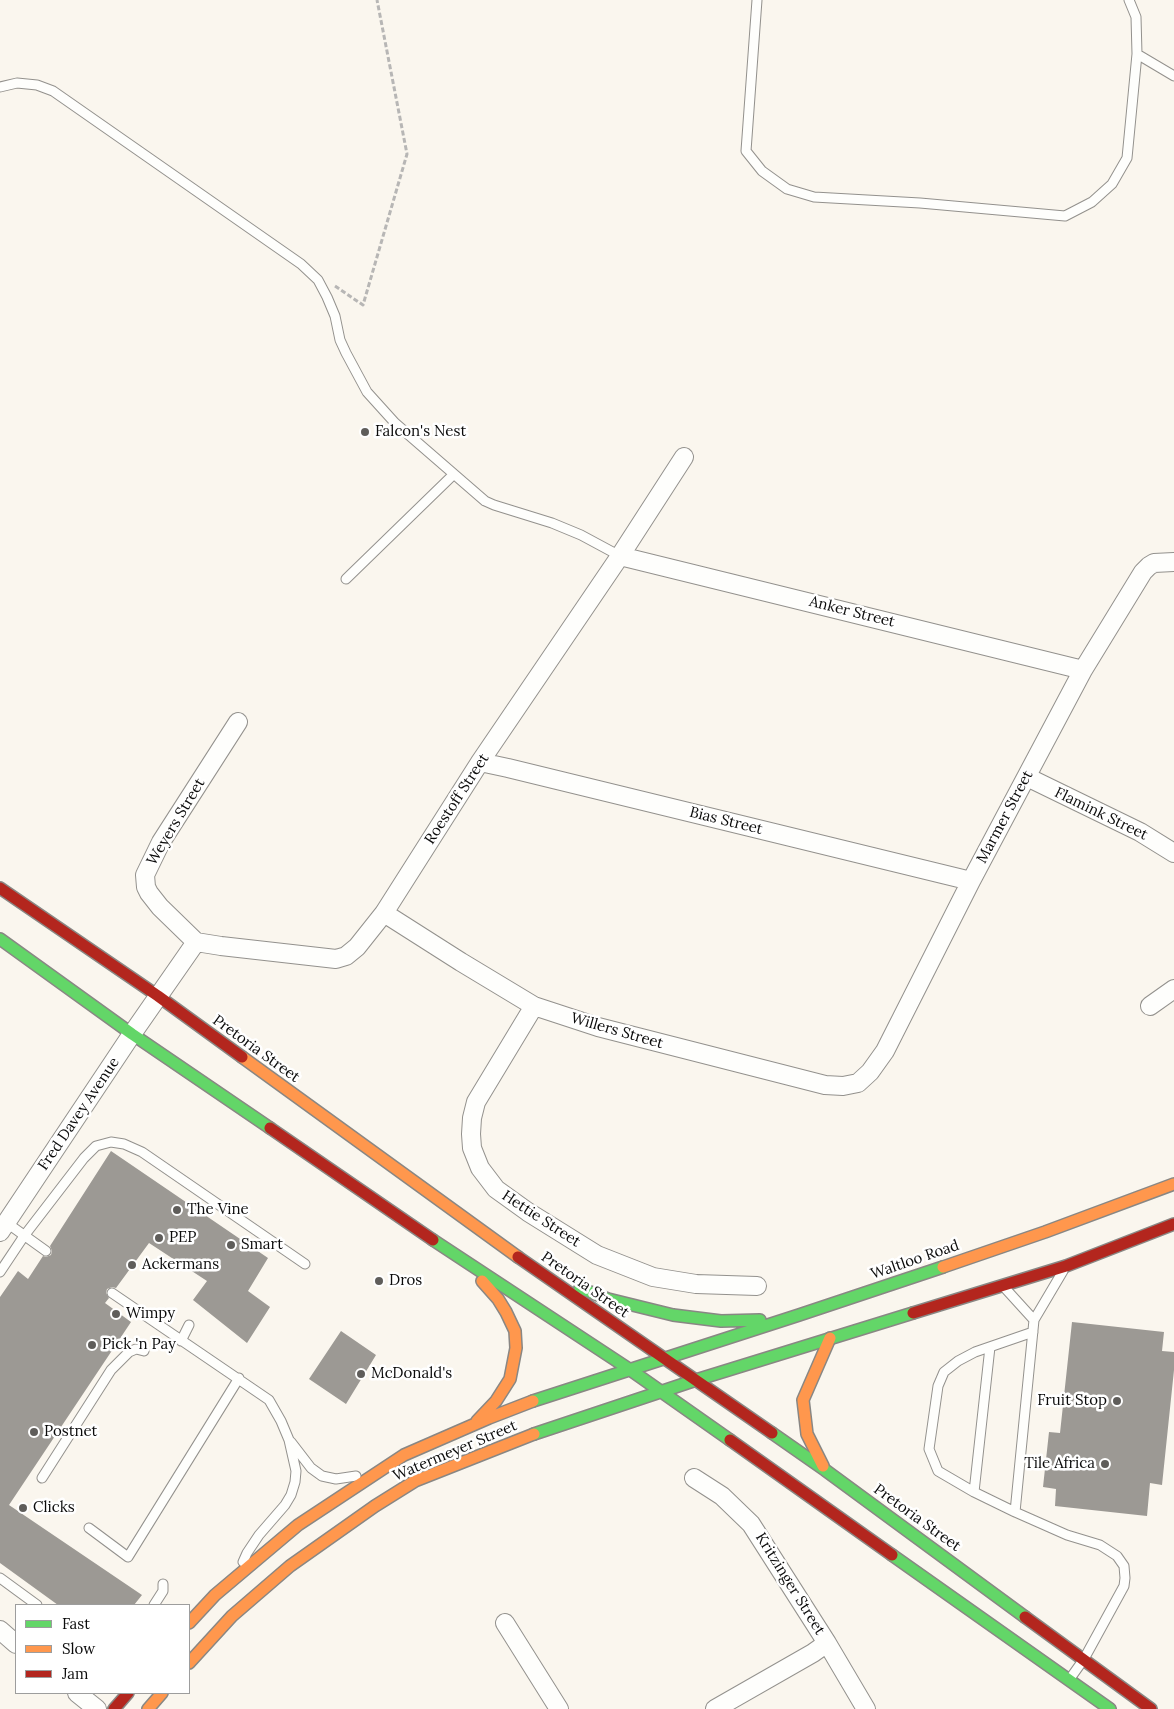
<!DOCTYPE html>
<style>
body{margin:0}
#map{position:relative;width:1174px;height:1709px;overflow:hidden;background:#faf6ee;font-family:Lora,serif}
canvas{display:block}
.legend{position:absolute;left:15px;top:1604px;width:175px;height:90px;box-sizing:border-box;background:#fff;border:1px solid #9d9d9d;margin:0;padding:6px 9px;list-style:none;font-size:15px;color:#0b0b0b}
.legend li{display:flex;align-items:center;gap:10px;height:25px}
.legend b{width:25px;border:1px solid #9d9d9d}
</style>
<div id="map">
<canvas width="1174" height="1709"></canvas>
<ul class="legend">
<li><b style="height:6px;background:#63d668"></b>Fast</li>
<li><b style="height:6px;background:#ff974d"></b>Slow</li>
<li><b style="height:6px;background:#b3261e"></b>Jam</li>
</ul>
</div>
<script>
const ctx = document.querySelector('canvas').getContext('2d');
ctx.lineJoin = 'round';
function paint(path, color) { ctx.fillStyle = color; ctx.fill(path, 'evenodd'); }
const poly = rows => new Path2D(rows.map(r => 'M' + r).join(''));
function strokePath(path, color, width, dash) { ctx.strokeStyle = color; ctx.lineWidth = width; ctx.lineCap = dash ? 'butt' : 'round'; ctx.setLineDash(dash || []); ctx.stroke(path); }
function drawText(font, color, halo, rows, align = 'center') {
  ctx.font = font + ' Lora,serif'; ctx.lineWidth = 5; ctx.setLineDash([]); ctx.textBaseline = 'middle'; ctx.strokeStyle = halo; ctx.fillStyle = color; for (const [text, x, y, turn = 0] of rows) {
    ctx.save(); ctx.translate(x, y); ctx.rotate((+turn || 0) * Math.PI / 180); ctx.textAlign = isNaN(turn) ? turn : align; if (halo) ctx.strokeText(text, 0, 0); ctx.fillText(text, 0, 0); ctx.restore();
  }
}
paint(poly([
 [111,1151,268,1258,248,1291,270,1307,247,1343,193,1300,207,1281,149,1243,116,1288,112,1287,107,1289,106,1293,109,1298,105,1303,131,1322,9,1505,142,1595,134,1605,58,1605,0,1563,0,1297,18,1271,28,1279,43,1256,46,1257,51,1255,52,1251,50,1246],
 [1072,1322,1164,1332,1162,1351,1174,1352,1174,1370,1162,1485,1150,1483,1147,1516,1055,1506,1056,1489,1043,1487,1049,1432,1060,1433],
 [341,1331,376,1355,346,1404,309,1379]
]), '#9c9994');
const lane = poly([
 [757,0,746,151,762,171,787,189,814,197,920,203,1065,216,1092,202,1112,184,1127,158,1137,54,1136,17,1129,0],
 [1137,54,1174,76],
 [0,87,17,83,37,85,53,91,301,264,318,280,327,297,335,316,340,340,346,353,367,392,395,423,485,501,494,505,552,523,581,535,620,556],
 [346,579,454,474],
 [7,1223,46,1251],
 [1063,1271,1034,1320,1015,1512,1067,1535,1100,1545,1117,1556,1124,1566,1125,1578,1124,1586,1084,1659,1069,1680],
 [0,1272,24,1236,84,1158,96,1146,111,1142,124,1144,142,1152,305,1264],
 [1004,1287,1034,1320],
 [112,1293,269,1400,281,1421,289,1440,296,1471,295,1482,291,1495,285,1505,259,1535,247,1553,243,1562],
 [181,1341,189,1325],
 [291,1442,311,1468,322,1476,336,1479,356,1476],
 [42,1478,111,1370,129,1352,136,1349,144,1351],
 [974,1492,990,1347],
 [1015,1512,974,1492,938,1471,929,1449,938,1386,944,1372,958,1361,975,1352,1033,1332],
 [89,1528,128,1557,239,1378],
 [0,1578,37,1605],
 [154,1605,163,1591,163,1584]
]);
const street = poly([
 [620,556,1083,670],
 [480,762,508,768,971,881],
 [1027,777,1140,832,1174,853],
 [384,913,461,962,534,1006,598,1027,825,1085,843,1086,858,1083,870,1072,885,1051,971,881,1083,670,1143,572,1149,566,1154,563,1174,562],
 [196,942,160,907,149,893,146,887,145,875,161,842,238,722],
 [534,1006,476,1102,472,1118,471,1134,472,1148,480,1168,496,1189,528,1212,597,1255,653,1277,696,1284,757,1286],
 [1150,1006,1174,989],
 [0,1232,132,1034,196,942,221,946,336,959,346,956,357,947,384,913,480,762,620,556,684,457],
 [694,1478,722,1496,751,1524,827,1643,866,1709],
 [505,1623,559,1709],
 [0,1630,16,1644],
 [77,1693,97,1709],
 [715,1709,813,1653,827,1643]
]);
const fast = poly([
 [0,939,132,1034,270,1128],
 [433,1240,629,1369,730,1440],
 [580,1288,608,1299,673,1315,721,1321,760,1320],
 [533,1401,799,1315,943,1267],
 [772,1433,825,1470,1025,1617],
 [534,1434,696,1380,913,1313],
 [892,1555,1110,1709]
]);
const slow = poly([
 [242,1057,518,1257],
 [943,1267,1045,1232,1174,1184],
 [477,1421,496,1401,510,1379,516,1348,515,1331,506,1312,498,1299,482,1281],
 [823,1466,807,1434,803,1400,830,1338],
 [189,1623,215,1595,298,1525,404,1455,489,1418,533,1401],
 [189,1663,232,1616,290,1566,375,1506,415,1481,534,1434],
 [148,1709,162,1693]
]);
const jam = poly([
 [0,888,158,996,242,1057],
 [270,1128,433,1240],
 [518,1257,772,1433],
 [913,1313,1066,1266,1174,1224],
 [730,1440,892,1555],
 [1025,1617,1151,1709],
 [114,1709,128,1693]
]);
strokePath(lane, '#93918d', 11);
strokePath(street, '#93918d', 20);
strokePath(fast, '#898784', 14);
strokePath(slow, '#898784', 14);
strokePath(jam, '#898784', 14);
strokePath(poly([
 [335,286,363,305,407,154,377,0]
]), '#b7b6b5', 3, [5, 2.5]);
strokePath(lane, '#fefefc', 9);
strokePath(street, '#fefefc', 18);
strokePath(fast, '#63d668', 11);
strokePath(slow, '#ff974d', 11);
strokePath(jam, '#b3261e', 11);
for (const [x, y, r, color] of [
 [365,432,5,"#5f5d5a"],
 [177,1210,5,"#5f5d5a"],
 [159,1238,5,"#5f5d5a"],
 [231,1245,5,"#5f5d5a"],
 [132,1265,5,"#5f5d5a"],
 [379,1281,5,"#5f5d5a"],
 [116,1314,5,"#5f5d5a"],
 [92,1345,5,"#5f5d5a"],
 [361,1374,5,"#5f5d5a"],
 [1117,1401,5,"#5f5d5a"],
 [34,1432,5,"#5f5d5a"],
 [1105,1464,5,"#5f5d5a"],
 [23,1508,5,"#5f5d5a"]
]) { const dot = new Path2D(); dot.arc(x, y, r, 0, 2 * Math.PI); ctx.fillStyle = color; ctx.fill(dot); strokePath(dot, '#fff', 2); }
drawText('15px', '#0b0b0b', '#fff', [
 ["Falcon's Nest",375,432],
 ["The Vine",187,1210],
 ["PEP",169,1238],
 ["Smart",241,1245],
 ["Ackermans",142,1265],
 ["Dros",389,1281],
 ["Wimpy",126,1314],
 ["Pick 'n Pay",102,1345],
 ["McDonald's",371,1374],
 ["Fruit Stop",1107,1401,"right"],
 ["Postnet",44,1432],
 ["Tile Africa",1095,1464,"right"],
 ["Clicks",33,1508]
], 'left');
drawText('15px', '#0b0b0b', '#fff', [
 ["Anker Street",852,612,14],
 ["Roestoff Street",457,799,-57],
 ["Flamink Street",1101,814,26],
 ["Marmer Street",1005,817,-62],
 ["Bias Street",726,821,14],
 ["Weyers Street",176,822,-59],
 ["Willers Street",617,1031,16],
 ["Pretoria Street",256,1049,36],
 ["Fred Davey Avenue",79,1114,-56],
 ["Hettie Street",541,1219,33],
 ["Waltloo Road",915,1260,-19],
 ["Pretoria Street",585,1285,35],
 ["Watermeyer Street",455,1451,-23],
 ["Pretoria Street",917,1518,36],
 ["Kritzinger Street",790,1584,58]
]);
</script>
